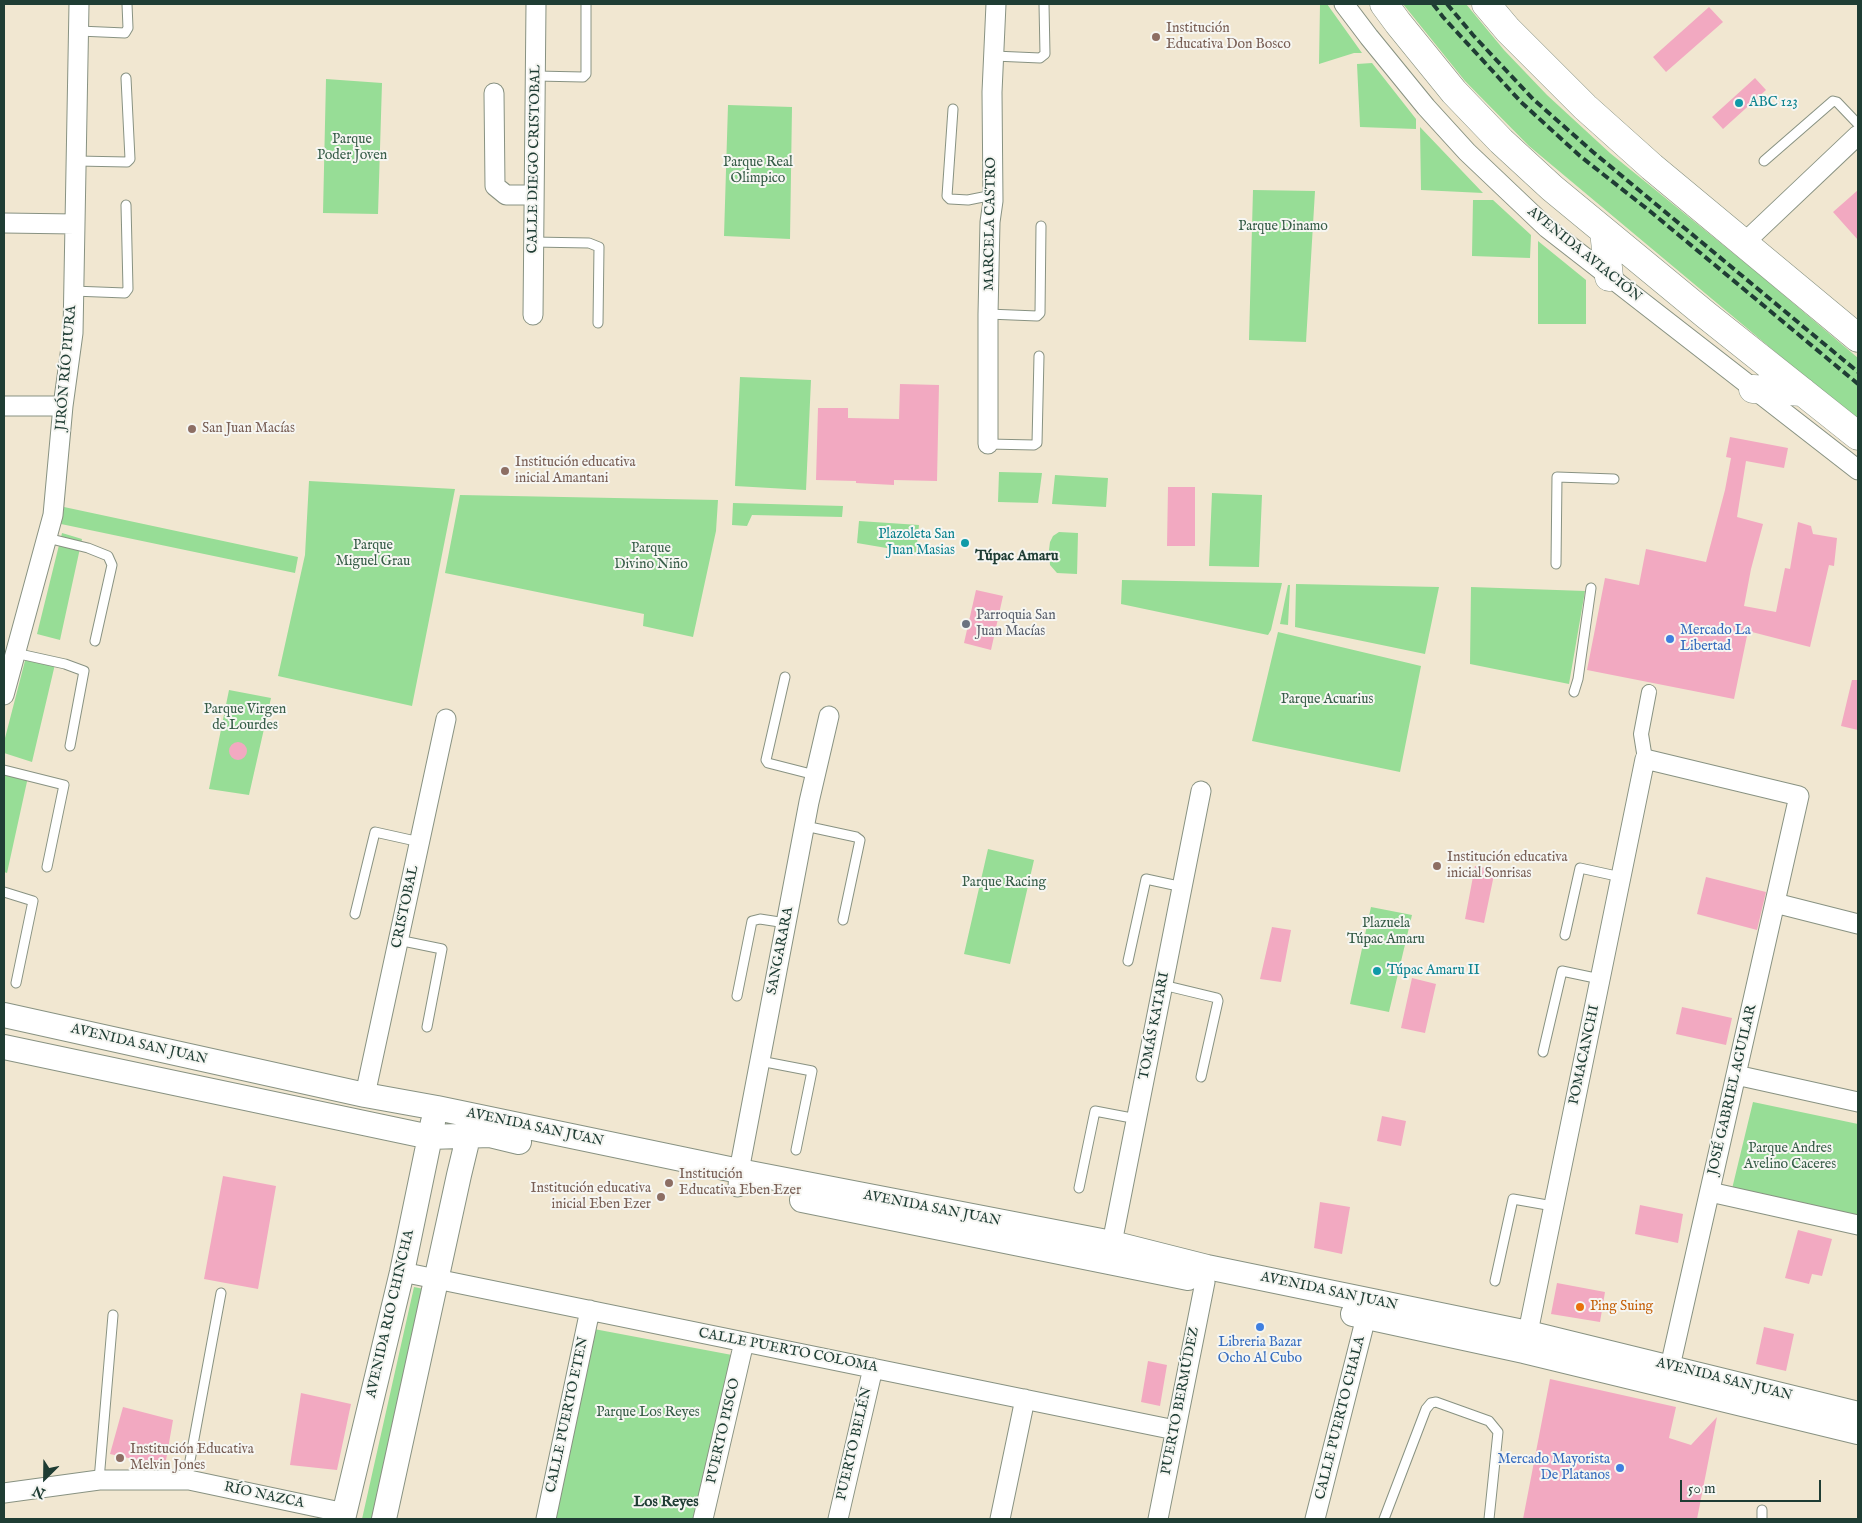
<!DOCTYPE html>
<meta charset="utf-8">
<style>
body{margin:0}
#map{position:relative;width:1862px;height:1523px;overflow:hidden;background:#f1e7d1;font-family:"IM FELL English",serif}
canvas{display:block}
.frame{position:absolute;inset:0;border:5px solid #1f3d34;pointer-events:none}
.north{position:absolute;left:20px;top:1453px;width:50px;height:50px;-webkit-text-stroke:4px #f6f6f2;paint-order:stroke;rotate:203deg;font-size:14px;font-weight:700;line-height:20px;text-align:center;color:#1f3d34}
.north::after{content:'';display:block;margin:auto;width:18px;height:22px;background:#1f3d34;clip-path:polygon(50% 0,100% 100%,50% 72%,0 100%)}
.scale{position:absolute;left:1680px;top:1480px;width:141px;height:22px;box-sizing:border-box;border:2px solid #1f3d34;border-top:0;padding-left:6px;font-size:15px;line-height:18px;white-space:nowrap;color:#1f3d34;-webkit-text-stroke:4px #f6f6f2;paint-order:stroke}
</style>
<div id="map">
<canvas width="1862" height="1523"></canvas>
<div class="frame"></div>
<div class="north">N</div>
<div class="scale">50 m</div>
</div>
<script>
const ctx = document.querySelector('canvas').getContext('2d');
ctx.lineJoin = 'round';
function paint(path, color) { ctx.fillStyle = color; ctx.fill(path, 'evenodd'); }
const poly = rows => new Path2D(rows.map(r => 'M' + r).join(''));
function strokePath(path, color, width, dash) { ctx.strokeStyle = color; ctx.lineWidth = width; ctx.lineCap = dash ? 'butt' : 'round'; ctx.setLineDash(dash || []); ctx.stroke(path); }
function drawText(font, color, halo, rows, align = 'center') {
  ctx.font = font + ' "IM FELL English",serif'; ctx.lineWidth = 4; ctx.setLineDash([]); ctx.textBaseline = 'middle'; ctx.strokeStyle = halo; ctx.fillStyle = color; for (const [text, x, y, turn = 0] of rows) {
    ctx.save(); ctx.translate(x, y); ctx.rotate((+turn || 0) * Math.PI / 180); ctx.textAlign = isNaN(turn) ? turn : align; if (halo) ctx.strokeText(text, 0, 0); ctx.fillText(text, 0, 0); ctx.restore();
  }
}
paint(poly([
 [1320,4,1327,4,1362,53,1354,53,1319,64],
 [1403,4,1466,4,1504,50,1547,95,1610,153,1760,275,1858,358,1858,421,1529,146,1465,81],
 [1372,63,1416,119,1416,129,1360,127,1357,64],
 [326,79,382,83,378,214,323,213],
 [728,105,792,107,790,239,724,236],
 [1420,127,1483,193,1421,190],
 [1253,190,1315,191,1306,342,1249,340],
 [1473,200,1493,200,1531,235,1530,258,1472,256],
 [1538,241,1586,280,1586,324,1538,324],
 [740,377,811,380,806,490,735,486],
 [999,472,1042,473,1038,503,998,502],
 [1055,475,1108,478,1106,507,1052,504],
 [309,481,455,489,412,706,278,676,305,555],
 [1212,493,1262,495,1259,567,1209,566],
 [460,495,718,500,716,531,693,637,643,626,644,614,445,573],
 [733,503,843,506,842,517,752,515,747,526,732,525],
 [64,507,298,557,295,573,61,524],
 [859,521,919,525,916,553,857,543],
 [1059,532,1078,533,1077,574,1057,573,1050,565,1049,550,1050,542,1053,536],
 [62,533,82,539,60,640,37,634],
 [1122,580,1282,583,1271,630,1268,635,1121,604],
 [1296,584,1439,587,1425,654,1295,627],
 [1288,585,1290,585,1288,625,1280,624],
 [1471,587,1585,591,1569,684,1470,664],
 [1278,632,1421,666,1400,772,1252,741],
 [27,653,56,660,32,762,4,753,4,742],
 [229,690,271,698,249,795,209,789],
 [4,772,28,777,7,873,4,872],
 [988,849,1034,860,1010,964,964,954],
 [1371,907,1412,915,1389,1012,1350,1004],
 [1753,1102,1858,1124,1858,1218,1731,1193],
 [414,1287,424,1289,374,1519,362,1519],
 [594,1329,732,1355,693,1519,556,1519]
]), '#97dd96');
paint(poly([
 [1709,7,1723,22,1666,72,1653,57],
 [1755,78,1766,90,1723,129,1712,117],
 [1858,190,1858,240,1833,212],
 [900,384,939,385,937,481,894,480,894,485,856,483,856,481,816,480,818,408,848,408,848,418,899,419],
 [1730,437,1788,448,1784,468,1746,461,1737,517,1763,524,1751,569,1744,606,1776,612,1785,568,1790,569,1798,522,1811,526,1813,534,1837,538,1834,566,1829,565,1810,647,1748,631,1734,699,1587,670,1605,578,1639,585,1646,549,1706,562,1725,490,1731,458,1726,457],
 [1168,487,1195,487,1195,546,1167,546],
 [976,590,1003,596,991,650,964,643],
 [1852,680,1858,680,1858,730,1841,726],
 '229 751a9 9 0 1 1 18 0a9 9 0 1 1-18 0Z',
 [1475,866,1495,870,1484,923,1465,919],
 [1706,877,1766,892,1757,930,1697,914],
 [1272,927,1291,930,1281,982,1260,979],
 [1412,978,1436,984,1425,1033,1401,1028],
 [1682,1007,1732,1018,1726,1045,1676,1034],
 [1382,1116,1406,1121,1401,1146,1377,1141],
 [223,1176,276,1186,258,1289,204,1279],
 [1320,1202,1350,1207,1342,1254,1314,1248],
 [1640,1205,1683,1214,1678,1243,1635,1234],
 [1798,1230,1832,1239,1822,1276,1812,1274,1809,1284,1785,1278],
 [1557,1283,1605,1292,1600,1322,1551,1314],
 [1764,1327,1794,1334,1786,1371,1756,1364],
 [1148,1361,1167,1365,1160,1406,1141,1402],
 [1550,1379,1676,1407,1669,1438,1691,1445,1717,1417,1697,1519,1523,1519],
 [301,1393,351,1404,337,1470,290,1465],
 [123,1407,173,1420,165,1466,110,1454]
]), '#f2a9c1');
const service = poly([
 [79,31,125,33,128,28,127,4],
 [994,56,1040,58,1045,54,1044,4],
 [536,76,583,77,586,74,586,4],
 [953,109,947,196,950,199,968,200,993,195],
 [77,161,127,162,130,159,126,78],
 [1764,161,1833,101,1837,102,1858,124],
 [533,242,589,243,599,247,598,323],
 [73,291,125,293,128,289,126,205],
 [988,314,1037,316,1040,313,1041,226],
 [988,444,1034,445,1037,443,1039,356],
 [47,538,88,548,108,556,112,565,95,641],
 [1556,564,1557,477,1614,479],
 [15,653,65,664,84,671,70,746],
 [785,677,766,760,768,763,815,775],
 [1574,692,1578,679,1591,588],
 [4,770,64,785,47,867],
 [805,826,856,837,860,840,843,920],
 [4,892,33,901,16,983],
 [355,914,375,832,420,842],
 [1565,935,1580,868,1621,877],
 [398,940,442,949,427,1027],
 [1128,961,1146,879,1183,887],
 [1163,985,1217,998,1218,1001,1201,1077],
 [737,996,752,921,760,919,786,923],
 [1543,1052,1562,971,1600,979],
 [760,1061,812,1071,796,1150],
 [1079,1188,1095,1111,1137,1119],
 [1495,1281,1513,1199,1553,1206],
 [99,1480,113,1315],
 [189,1480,189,1466,221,1293],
 [1762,1510,1762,1519],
 [1384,1519,1426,1409,1431,1403,1436,1402,1489,1421,1498,1432,1489,1519]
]);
const pedestrian = poly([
 [1645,759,1641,734,1649,692]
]);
const minor = poly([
 [1344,4,1369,37,1426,107,1467,152,1547,228,1858,470],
 [494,93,495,186,506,195,534,195],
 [4,223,75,224],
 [1744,243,1858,135],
 [533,315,536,4],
 [4,406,63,406],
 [988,444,988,314,990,222,993,201,992,92,996,4],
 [4,695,53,515,63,406,73,333,79,4],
 [1775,903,1858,924],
 [1736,1075,1858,1102],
 [365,1095,446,719],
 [738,1187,739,1171,809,802,829,716],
 [1710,1192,1858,1225],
 [1111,1255,1112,1243,1201,791],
 [402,1272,1175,1430],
 [1525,1347,1645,759,1799,796,1667,1380],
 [4,1493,99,1480,189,1480,345,1513],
 [546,1519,590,1310],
 [703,1519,744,1342],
 [838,1519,873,1368],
 [1000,1519,1025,1399],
 [1158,1519,1205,1282],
 [1315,1519,1366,1317]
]);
const tertiary = poly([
 [4,1015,365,1095,437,1108,739,1171,1112,1243,1207,1267,1528,1333,1858,1414],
 [4,1047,430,1137,490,1135,519,1142],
 [802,1200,1188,1278],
 [1353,1314,1524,1351,1858,1432],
 [343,1519,402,1272,433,1122],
 [384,1519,459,1175,472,1121]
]);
const primary = poly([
 [1384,4,1398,23,1454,92,1501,141,1552,188,1706,315,1858,436],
 [1486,4,1508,30,1585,107,1652,167,1858,338],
 [1604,231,1609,277],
 [1753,389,1803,392]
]);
strokePath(service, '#889282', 11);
strokePath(pedestrian, '#889282', 16);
strokePath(minor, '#889282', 21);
strokePath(tertiary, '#889282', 26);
strokePath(primary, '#889282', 29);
strokePath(service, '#fff', 9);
strokePath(pedestrian, '#fff', 14);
strokePath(minor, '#fff', 19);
strokePath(tertiary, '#fff', 24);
strokePath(primary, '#fff', 28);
strokePath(poly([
 [1433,4,1443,17,1521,102,1580,156,1651,212,1858,384],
 [1447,4,1473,35,1533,99,1593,152,1858,372]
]), '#1f3d34', 4, [8, 4]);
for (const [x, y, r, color] of [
 [1156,37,5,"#8d6e63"],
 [1739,103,5,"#0f9aa8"],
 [192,429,5,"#8d6e63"],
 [505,471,5,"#8d6e63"],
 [965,543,5,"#0f9aa8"],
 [966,624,5,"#6b7280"],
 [1670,639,5,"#3f7fe0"],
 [1437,866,5,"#8d6e63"],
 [1377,971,5,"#0f9aa8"],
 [669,1183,5,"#8d6e63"],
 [661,1197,5,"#8d6e63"],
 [1580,1307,5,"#e8710a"],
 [1260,1327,5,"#3f7fe0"],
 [120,1458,5,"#8d6e63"],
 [1620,1468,5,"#3f7fe0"]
]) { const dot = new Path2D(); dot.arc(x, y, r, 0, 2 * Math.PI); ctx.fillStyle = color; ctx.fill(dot); strokePath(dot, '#f6f6f2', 2); }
drawText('14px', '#785e54', '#f6f6f2', [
 ["Institución",1166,29],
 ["Educativa Don Bosco",1166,45],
 ["San Juan Macías",202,429],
 ["Institución educativa",515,463],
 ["inicial Amantani",515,479],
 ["Institución educativa",1447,858],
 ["inicial Sonrisas",1447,874],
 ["Institución",679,1175],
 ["Educativa Eben Ezer",679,1191],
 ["Institución educativa",651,1189,"right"],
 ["inicial Eben Ezer",651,1205,"right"],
 ["Institución Educativa",130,1450],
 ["Melvin Jones",130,1466]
], 'left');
drawText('14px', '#0d838f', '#f6f6f2', [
 ["ABC 123",1749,103],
 ["Plazoleta San",955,535,"right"],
 ["Juan Masias",955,551,"right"],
 ["Túpac Amaru II",1387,971]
], 'left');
drawText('14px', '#375d48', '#f6f6f2', [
 ["Parque",352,140],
 ["Poder Joven",352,156],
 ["Parque Real",758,163],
 ["Olimpico",758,179],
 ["Parque Dinamo",1283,227],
 ["Parque",373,546],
 ["Miguel Grau",373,562],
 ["Parque",651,549],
 ["Divino Niño",651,565],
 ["Parque Acuarius",1327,700],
 ["Parque Virgen",245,710],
 ["de Lourdes",245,726],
 ["Parque Racing",1004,883],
 ["Plazuela",1386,924],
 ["Túpac Amaru",1386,940],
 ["Parque Andres",1790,1149],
 ["Avelino Caceres",1790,1165],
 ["Parque Los Reyes",648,1413]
]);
drawText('14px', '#1f3d34', '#f6f6f2', [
 ["CALLE DIEGO CRISTOBAL",535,159,-89],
 ["MARCELA CASTRO",991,224,-89],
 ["AVENIDA AVIACIÓN",1584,255,39],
 ["JIRÓN RÍO PIURA",67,368,-85],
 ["CRISTOBAL",406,907,-78],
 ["SANGARARA",781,951,-79],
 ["TOMÁS KATARI",1155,1026,-79],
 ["AVENIDA SAN JUAN",139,1045,13],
 ["POMACANCHI",1585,1055,-78],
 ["JOSÉ GABRIEL AGUILAR",1733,1090,-77],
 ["AVENIDA SAN JUAN",535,1128,12],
 ["AVENIDA SAN JUAN",932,1209,11],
 ["AVENIDA SAN JUAN",1329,1292,12],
 ["AVENIDA RIO CHINCHA",391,1314,-77],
 ["CALLE PUERTO COLOMA",788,1351,11],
 ["AVENIDA SAN JUAN",1724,1380,14],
 ["PUERTO BERMÚDEZ",1181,1401,-79],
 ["CALLE PUERTO ETEN",568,1415,-78],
 ["CALLE PUERTO CHALA",1341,1418,-76],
 ["PUERTO PISCO",724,1431,-77],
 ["PUERTO BELÉN",855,1444,-77],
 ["RÍO NAZCA",264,1496,12]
]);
drawText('14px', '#5b616d', '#f6f6f2', [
 ["Parroquia San",976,616],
 ["Juan Macías",976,632]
], 'left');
drawText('14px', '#366cbe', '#f6f6f2', [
 ["Mercado La",1680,631],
 ["Libertad",1680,647],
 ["Libreria Bazar",1260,1343,"center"],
 ["Ocho Al Cubo",1260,1359,"center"],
 ["Mercado Mayorista",1610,1460,"right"],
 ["De Platanos",1610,1476,"right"]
], 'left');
drawText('14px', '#c56008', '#f6f6f2', [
 ["Ping Suing",1590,1307]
], 'left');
drawText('bold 15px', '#1f3d34', '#f6f6f2', [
 ["Túpac Amaru",1017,557],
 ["Los Reyes",666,1503]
]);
</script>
